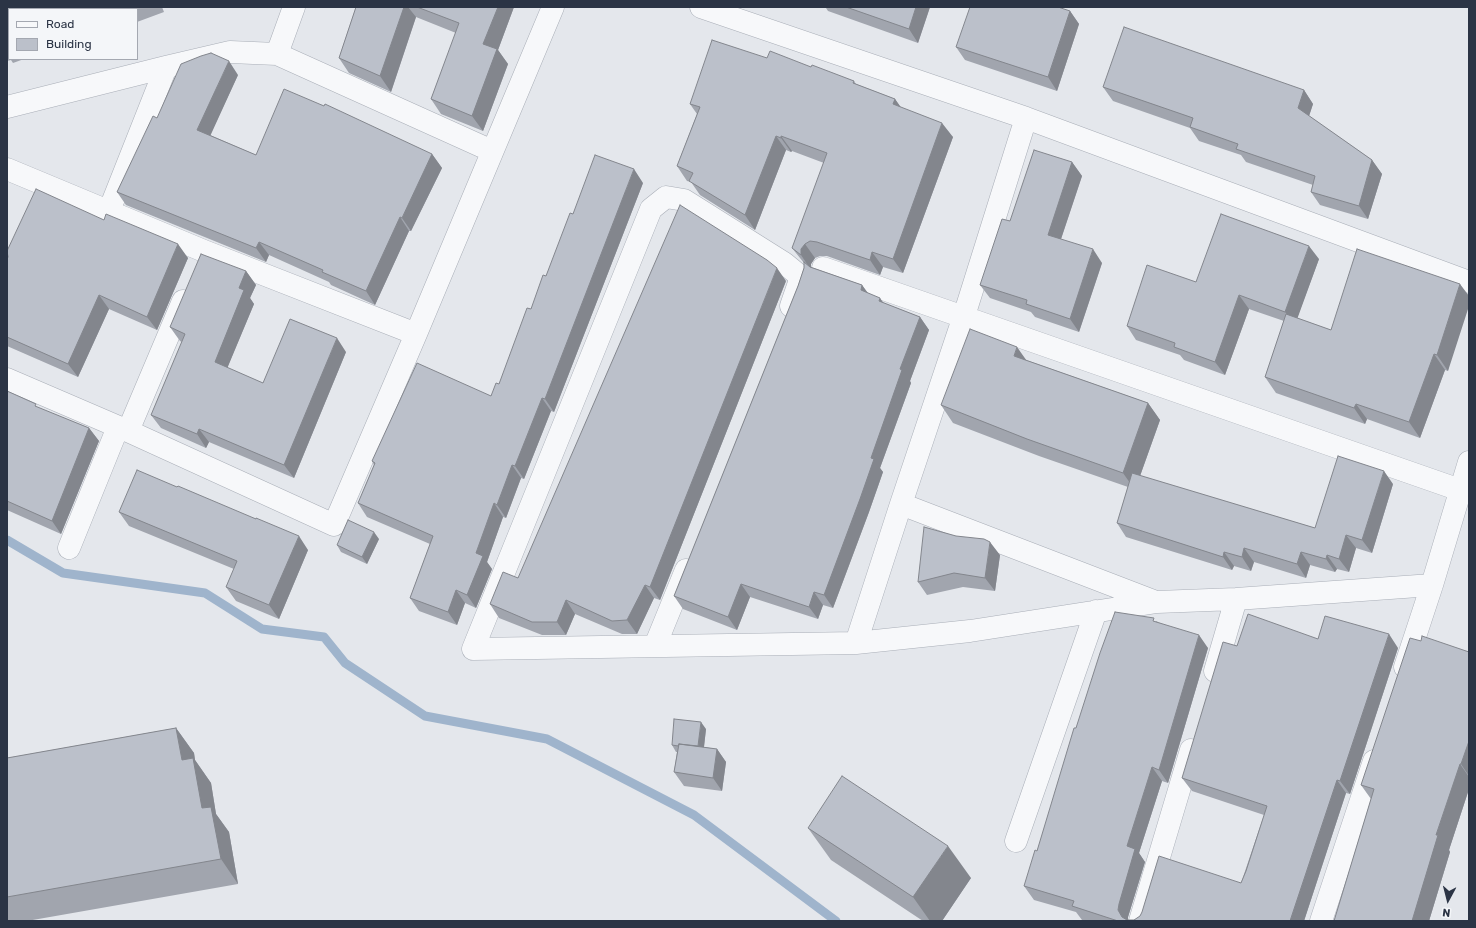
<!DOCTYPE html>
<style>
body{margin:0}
#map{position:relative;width:1476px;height:928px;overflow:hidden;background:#e4e7ec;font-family:Rubik,sans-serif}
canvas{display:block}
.frame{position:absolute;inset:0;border:8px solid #2b3445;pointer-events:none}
.legend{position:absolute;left:8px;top:8px;width:130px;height:52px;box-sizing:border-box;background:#f4f6f9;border:1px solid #a4a8b1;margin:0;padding:5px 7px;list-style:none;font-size:12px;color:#2b3445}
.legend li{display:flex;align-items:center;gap:8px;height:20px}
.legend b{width:20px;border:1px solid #a4a8b1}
.north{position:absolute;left:1428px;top:880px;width:40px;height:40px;-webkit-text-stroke:3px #f4f6f9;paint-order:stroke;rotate:187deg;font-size:11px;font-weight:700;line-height:16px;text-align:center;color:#2b3445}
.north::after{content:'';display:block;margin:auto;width:14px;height:18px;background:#2b3445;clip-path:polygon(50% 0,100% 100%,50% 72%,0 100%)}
</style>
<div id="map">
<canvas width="1476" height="928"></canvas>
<div class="frame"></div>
<ul class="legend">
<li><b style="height:5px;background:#f7f8fa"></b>Road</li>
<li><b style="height:11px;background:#bbc0ca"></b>Building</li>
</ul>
<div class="north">N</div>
</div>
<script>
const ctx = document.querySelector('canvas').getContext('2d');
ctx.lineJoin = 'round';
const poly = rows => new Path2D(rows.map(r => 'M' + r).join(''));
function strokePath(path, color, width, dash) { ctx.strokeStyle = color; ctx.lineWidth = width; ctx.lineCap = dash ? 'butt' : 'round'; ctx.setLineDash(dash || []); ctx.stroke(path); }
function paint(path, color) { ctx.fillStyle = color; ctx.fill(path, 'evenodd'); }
strokePath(poly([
 [7,540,63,573,205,593,262,629,324,637,345,663,425,716,547,739,694,815,836,921]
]), '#9fb4cc', 9);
const minor = poly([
 [701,7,1026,118,1469,282],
 [277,54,294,7],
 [7,107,166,67,230,52,277,54,492,151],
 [7,169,204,251,416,334],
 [109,211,166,67],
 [823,268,1460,490],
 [791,306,801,277,784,263,684,200,666,197,651,209,473,649,856,643,970,631,1157,602,1236,599,1432,585],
 [7,379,128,431,334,525,416,334,553,7],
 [128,431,183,301],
 [901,504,1156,602],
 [69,548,118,427],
 [856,643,901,504,964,316,1026,118],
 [655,646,686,570],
 [1405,667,1432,585,1469,462],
 [1215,671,1236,599],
 [1016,841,1096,611],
 [1140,921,1191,750],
 [1321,921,1374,761]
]);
strokePath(minor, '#a9aeb7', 23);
strokePath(minor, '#f7f8fa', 22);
paint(poly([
 [7,7,162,7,164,12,137,22,137,9,9,9,9,59,24,59,13,63,11,60,7,61],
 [356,7,514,7,498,50,508,64,483,131,441,114,431,99,456,33,416,17,391,92,349,73,339,58],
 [822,7,930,7,918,43,828,11,826,8],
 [1070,11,1079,24,1057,91,965,60,956,47],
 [767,58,811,67,854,81,856,84,895,99,901,108,953,137,903,273,883,267,880,275,827,256,820,256,815,258,811,264,811,267,862,285,868,293,884,303,920,317,929,330,910,381,911,383,880,468,883,472,869,512,833,608,823,605,818,619,750,597,737,630,683,609,674,596,798,286,804,268,804,263,792,248,824,163,792,151,791,152,786,150,755,230,700,195,691,182,687,181,677,166,697,114,690,104],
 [238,75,210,135,256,155,432,154,442,168,411,231,409,231,375,305,331,285,329,282,269,255,266,262,126,205,117,192,157,118],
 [1103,87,1304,90,1313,104,1309,116,1372,160,1382,174,1368,219,1320,205,1311,192,1313,185,1246,162,1241,155,1199,141,1190,128,1113,101],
 [1072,162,1082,176,1061,239,1102,263,1079,332,1035,317,1031,312,990,298,980,285,1010,221],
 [643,183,554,412,551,411,524,479,521,478,506,518,503,517,487,562,492,569,476,608,465,603,457,625,419,611,410,598,430,544,367,517,358,503,374,465,372,461,491,396,499,384,531,309,546,276,573,214],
 [104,220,188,258,157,330,109,309,78,377,7,346,7,251],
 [1319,259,1297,318,1331,330,1460,284,1448,371,1445,370,1420,438,1367,419,1365,424,1276,393,1265,377,1284,321,1249,309,1225,375,1184,360,1180,355,1136,340,1127,326,1196,282],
 [246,271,256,285,250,298,254,304,227,368,263,383,346,352,294,478,209,442,206,448,161,428,151,415,182,342,180,341,170,327],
 [786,281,660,600,654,598,637,634,622,634,575,614,566,635,542,635,499,618,490,604,518,578],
 [1026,360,1148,403,1160,420,1140,476,1315,528,1393,484,1372,553,1356,548,1349,572,1337,569,1335,572,1310,565,1306,578,1254,562,1251,571,1234,566,1232,570,1126,537,1117,523,1128,487,1039,456,953,423,941,405],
 [7,391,39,408,89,428,99,441,61,534,7,510],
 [119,512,308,550,279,619,236,601,226,587,234,569,129,526],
 [379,539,367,564,341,552,337,545],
 [1000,555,995,591,963,587,927,595,918,582],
 [1156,621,1208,648,1168,783,1162,781,1139,853,1145,862,1128,917,1128,920,1134,920,1241,883,1264,815,1192,791,1182,778,1237,646,1318,639,1398,648,1350,794,1346,793,1304,921,1085,921,1082,920,1076,912,1034,900,1024,886,1037,851,1076,728],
 [1421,641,1469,652,1469,789,1449,850,1450,852,1429,921,1334,921,1371,799,1361,785],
 [176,728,194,753,195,760,211,783,216,814,229,832,238,884,27,921,7,921,7,758],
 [706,729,704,747,717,749,726,762,722,791,684,786,674,772,677,752,676,752,672,745],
 [808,828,971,878,942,921,923,921,831,860]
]), '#a1a5ae');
paint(poly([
 [404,7,408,7,416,17,391,92,380,76],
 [498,7,514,7,498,50,508,64,483,131,472,116,483,44],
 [916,7,930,7,918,43,909,29],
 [1070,11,1079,24,1057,91,1048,77],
 [229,61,238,75,207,143,197,130],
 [1304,90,1313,104,1307,122,1298,108],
 [895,99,905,113,893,104],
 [942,123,953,137,903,273,893,259],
 [776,136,786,150,755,230,745,215],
 [781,136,792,151,791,152,781,138],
 [432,154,442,168,411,231,402,218],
 [1372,160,1382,174,1368,219,1359,206],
 [1072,162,1082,176,1058,248,1048,235],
 [634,169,643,183,554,412,545,399],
 [400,217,409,231,375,305,366,291],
 [259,242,269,255,266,262,256,248],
 [178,244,188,258,157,330,147,317],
 [805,244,815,258,811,264,811,270,801,255,801,249],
 [1309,246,1319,259,1295,325,1285,312],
 [1093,249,1102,263,1079,332,1070,319],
 [872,252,883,267,880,275,870,260],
 [777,268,786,281,660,600,650,587],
 [246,271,256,285,250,298,254,304,224,376,215,362,239,288],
 [1460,284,1469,296,1469,306,1448,371,1437,355],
 [862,285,871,298,861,290],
 [99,295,109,309,78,377,68,364],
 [1239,295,1249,309,1225,375,1215,362],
 [880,298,889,311,879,301],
 [920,317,929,330,910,381,911,383,880,468,883,472,869,512,833,608,824,595,871,458,900,369],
 [337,338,346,352,294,478,284,465],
 [1017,347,1029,364,1014,356],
 [1434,354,1445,370,1420,438,1409,422],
 [542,398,551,411,524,479,515,466],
 [1148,403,1160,420,1135,490,1123,473],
 [1356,404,1367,419,1365,424,1354,408],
 [89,428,99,441,61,534,52,521],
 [199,429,209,442,206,448,197,434],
 [512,465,521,478,506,518,497,505],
 [1384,471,1393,484,1372,553,1362,540],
 [494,503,503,517,487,562,492,569,476,608,467,595,476,553],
 [374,532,379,539,367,564,362,557],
 [1346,535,1356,548,1349,572,1339,559],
 [299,536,308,550,279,619,269,605],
 [990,542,1000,555,995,591,985,578],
 [1244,548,1254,562,1251,571,1242,557],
 [1224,552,1234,566,1232,570,1223,557],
 [1301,552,1310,565,1306,578,1297,564],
 [1327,555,1337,569,1335,572,1326,559],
 [741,584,750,597,737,630,728,617],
 [645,585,654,598,637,634,627,620],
 [456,590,465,603,457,625,448,612],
 [814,592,823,605,818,619,809,607],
 [566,600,575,614,566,635,557,622],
 [1389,634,1398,648,1350,794,1340,781],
 [1199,635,1208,648,1168,783,1159,770],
 [701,722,706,729,703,755,698,748],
 [176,728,194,753,195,760,211,783,216,814,229,832,238,884,221,859,202,808,182,760],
 [1469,741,1469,776,1461,764],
 [717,749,726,762,722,791,713,778],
 [1460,764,1469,777,1469,789,1449,850,1450,852,1429,921,1412,921,1436,835],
 [1152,767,1162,781,1139,853,1145,862,1128,917,1128,921,1122,917,1118,910,1119,904,1127,846],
 [1337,780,1346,793,1304,921,1290,921],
 [948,846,971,878,942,921,930,921,913,897]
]), '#83868d');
const building = poly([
 [7,7,131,7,125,9,9,9,9,47,7,48,7,7],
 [356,7,404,7,380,76,339,58,356,7],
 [417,7,498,7,483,44,497,49,472,116,431,99,459,23,417,7],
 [846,7,916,7,909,29,846,7],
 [970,7,1058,7,1070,11,1048,77,956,47,970,7],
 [1124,27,1304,90,1298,108,1372,160,1359,206,1311,192,1315,176,1236,149,1238,144,1190,127,1193,118,1103,87,1124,27],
 [712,40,767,58,770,51,811,67,812,65,854,81,853,83,895,99,893,104,942,123,893,259,872,252,870,260,817,242,810,241,805,244,801,249,801,255,792,248,827,153,781,136,781,138,776,136,745,215,689,181,693,173,677,166,700,107,690,104,712,40],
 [211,53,229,61,197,130,256,155,284,89,324,106,325,104,432,154,402,218,400,217,366,291,322,272,323,270,259,242,256,248,117,192,153,116,157,118,181,64,201,56,211,53],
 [1034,150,1072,162,1048,235,1093,249,1070,319,1026,304,1027,300,980,285,1002,219,1010,221,1034,150],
 [595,155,634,169,545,399,542,398,515,466,512,465,497,505,494,503,476,553,483,556,467,595,456,590,448,612,410,598,433,536,358,503,375,463,372,461,417,363,491,396,496,383,499,384,527,308,531,309,543,275,546,276,570,213,573,214,595,155],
 [36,189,104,220,106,214,178,244,147,317,99,295,68,364,7,337,7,259,8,257,7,251,36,189],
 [680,205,767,260,777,268,650,587,645,585,627,620,612,621,566,600,557,622,532,622,490,604,503,572,518,578,680,205],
 [1221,214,1309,246,1285,312,1239,295,1215,362,1174,347,1175,343,1127,326,1147,265,1196,282,1221,214],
 [1357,249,1460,284,1437,355,1434,354,1409,422,1356,404,1354,408,1265,377,1286,314,1331,330,1357,249],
 [201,254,246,271,239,288,244,290,215,362,263,383,290,319,337,338,284,465,199,429,197,434,151,415,185,334,170,327,201,254],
 [804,262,810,267,862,285,861,290,880,298,879,301,920,317,900,369,902,370,871,458,874,459,860,499,824,595,814,592,809,607,741,584,728,617,674,596,798,286,804,268,804,262],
 [970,329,1017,347,1014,356,1148,403,1123,473,1027,439,941,405,970,329],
 [7,391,36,404,35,406,89,428,52,521,7,501,7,391],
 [1338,456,1384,471,1362,540,1346,535,1339,559,1327,555,1326,559,1301,552,1297,564,1244,548,1242,557,1224,552,1223,557,1117,523,1132,473,1315,528,1338,456],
 [137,470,177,487,178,486,256,519,256,518,299,536,269,605,226,587,237,561,119,512,137,470],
 [348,520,374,532,362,557,337,545,348,520],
 [924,527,956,536,984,539,990,542,985,578,954,573,918,582,924,527],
 [1115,612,1154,618,1153,621,1199,635,1159,770,1152,767,1127,846,1135,849,1119,904,1118,910,1122,917,1127,920,1134,920,1140,916,1142,912,1159,856,1241,883,1246,871,1267,806,1182,778,1223,642,1237,646,1248,614,1318,639,1325,616,1389,634,1340,781,1337,780,1290,921,1118,921,1072,906,1074,901,1024,886,1035,850,1037,851,1074,728,1076,728,1100,653,1115,612],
 [1422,636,1469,652,1469,741,1461,764,1460,764,1436,835,1438,835,1412,921,1334,921,1374,789,1361,785,1410,638,1421,641,1422,636],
 [674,719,701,722,698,746,679,744,678,746,672,745,674,719],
 [176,728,182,760,193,758,202,808,211,807,221,859,7,897,7,758,176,728],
 [679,744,717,749,713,778,674,772,679,744],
 [842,776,948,846,913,897,808,828,842,776]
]);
paint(building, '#bbc0ca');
strokePath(building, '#83868d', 1);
</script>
